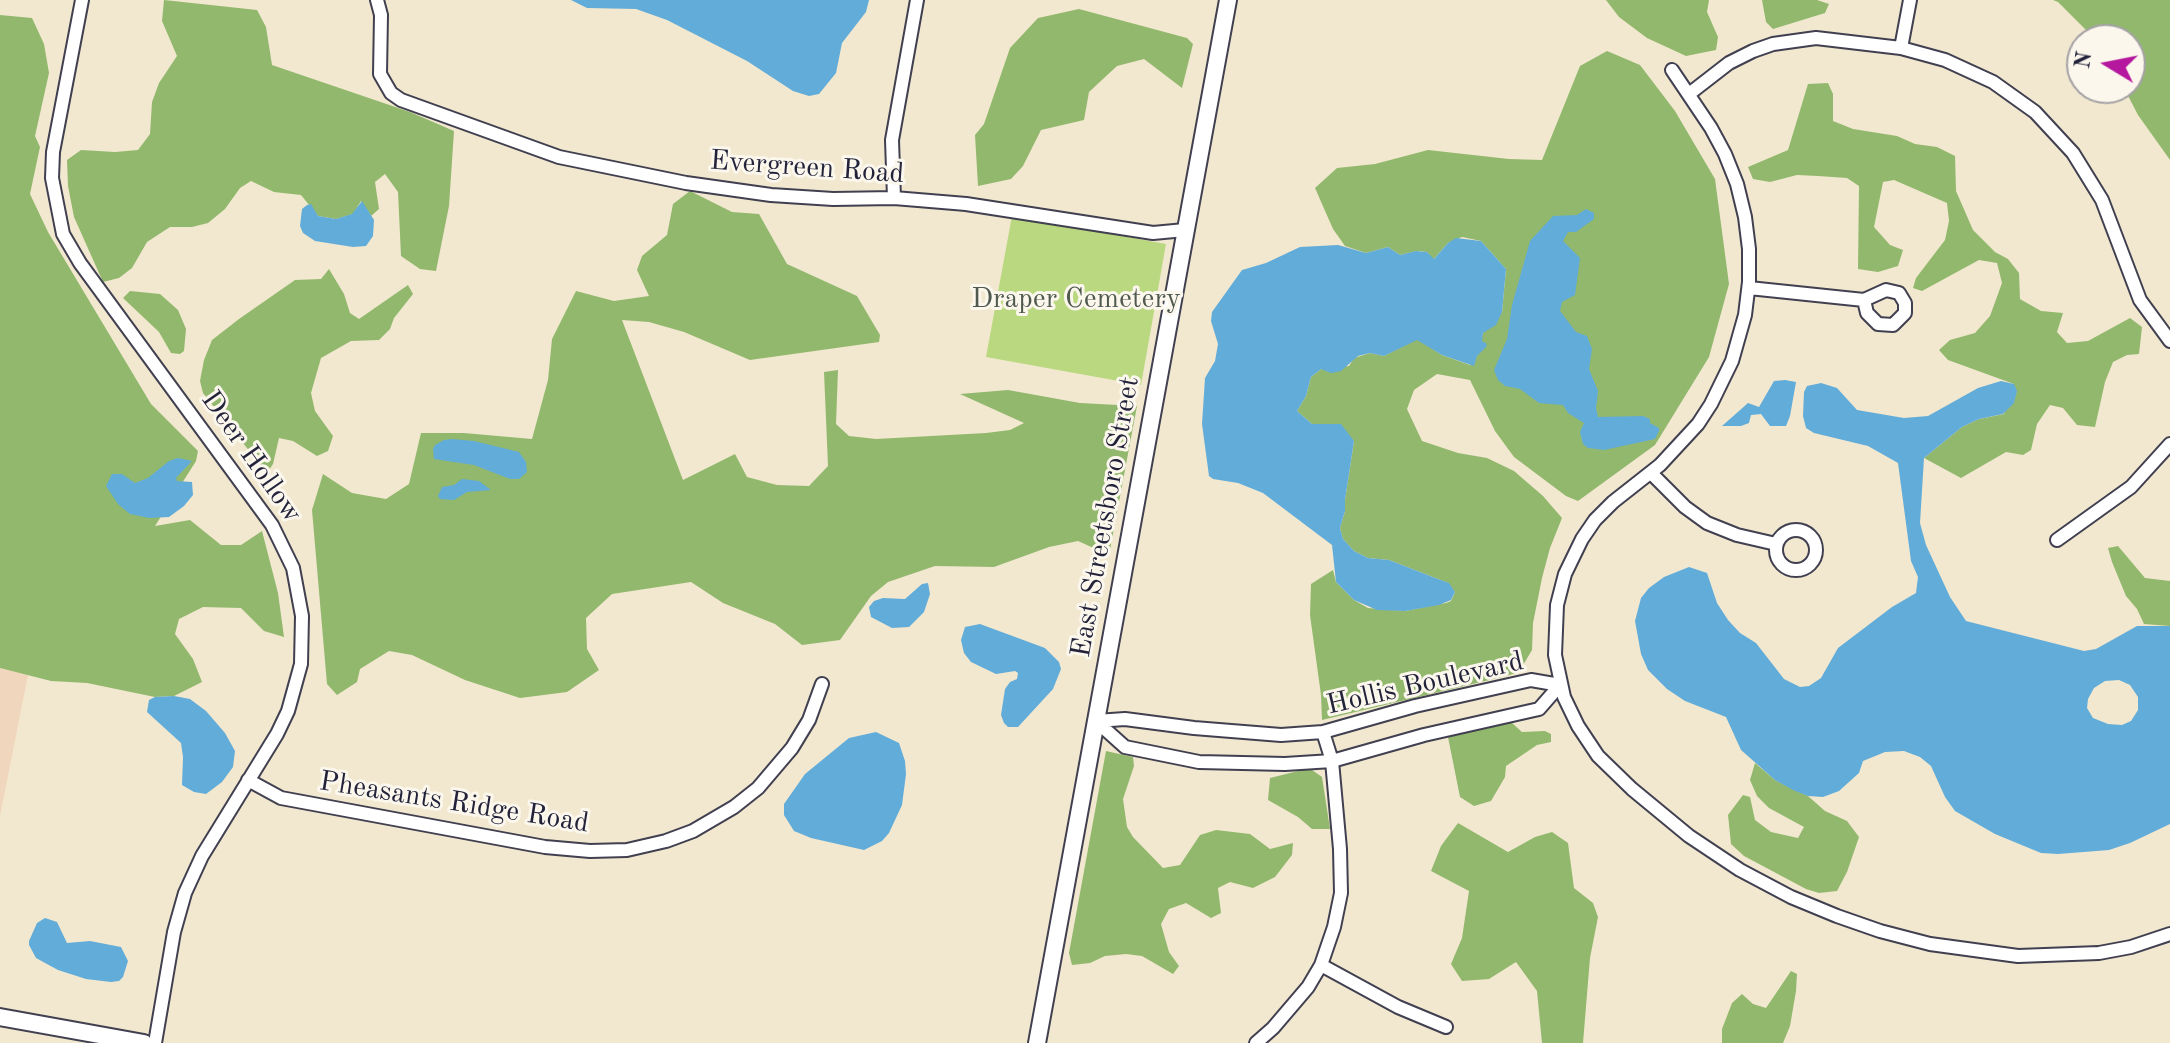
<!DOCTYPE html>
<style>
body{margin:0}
#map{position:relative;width:2170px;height:1043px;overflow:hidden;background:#f2e8cf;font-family:"Old Standard TT",serif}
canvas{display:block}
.north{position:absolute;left:2066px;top:24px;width:80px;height:80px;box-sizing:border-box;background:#fbf7ec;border:2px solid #a4a2a5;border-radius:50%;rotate:280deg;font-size:22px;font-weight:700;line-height:32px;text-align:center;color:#22223b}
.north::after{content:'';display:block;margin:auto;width:28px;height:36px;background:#b5179e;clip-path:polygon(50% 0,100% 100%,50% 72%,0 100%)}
</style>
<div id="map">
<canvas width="2170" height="1043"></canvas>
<div class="north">N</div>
</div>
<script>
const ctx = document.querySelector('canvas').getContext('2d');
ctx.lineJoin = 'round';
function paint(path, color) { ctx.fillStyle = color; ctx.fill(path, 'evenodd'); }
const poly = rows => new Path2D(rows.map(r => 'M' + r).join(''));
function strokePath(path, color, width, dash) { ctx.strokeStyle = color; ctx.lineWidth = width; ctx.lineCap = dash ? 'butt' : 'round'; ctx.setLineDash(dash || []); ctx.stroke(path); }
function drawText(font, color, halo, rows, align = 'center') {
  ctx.font = font + ' "Old Standard TT",serif'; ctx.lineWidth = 6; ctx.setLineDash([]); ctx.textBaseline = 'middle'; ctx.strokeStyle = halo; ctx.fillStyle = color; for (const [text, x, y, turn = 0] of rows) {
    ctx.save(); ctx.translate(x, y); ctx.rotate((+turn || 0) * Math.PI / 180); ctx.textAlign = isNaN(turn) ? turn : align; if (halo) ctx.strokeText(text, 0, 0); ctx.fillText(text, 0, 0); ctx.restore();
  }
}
paint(poly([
 [0,668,28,675,0,816]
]), '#f0d6bc');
paint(poly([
 [1012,216,1166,244,1141,385,986,357]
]), '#b9d87f');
paint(poly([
 [164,0,257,10,266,27,272,65,410,112,454,131,449,206,436,271,420,269,401,256,398,192,385,174,375,182,379,209,371,216,361,201,353,214,336,219,318,216,301,195,274,192,251,181,240,188,225,209,208,223,192,227,170,227,147,242,132,268,119,278,103,282,74,217,68,186,67,160,81,150,115,152,138,150,150,134,152,102,159,83,177,56,162,21],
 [1606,0,1709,0,1707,12,1718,37,1716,50,1686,56,1647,38,1619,17],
 [1762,0,1817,0,1829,4,1825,13,1773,29,1766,22],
 [2053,0,2170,0,2170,160,2138,115,2124,88,2130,88,2130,40,2096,40,2058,2],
 [1079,9,1187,38,1193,44,1182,88,1144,59,1117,66,1089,92,1084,120,1041,130,1023,166,1011,179,978,186,975,135,984,124,1010,48,1038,18],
 [0,15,32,18,44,44,49,73,35,136,40,147,30,194,48,232,151,404,198,451,196,461,155,526,190,520,221,545,241,545,262,531,278,593,284,637,264,631,241,608,203,607,179,619,175,634,193,659,202,682,174,696,155,697,87,683,51,681,0,668],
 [1607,51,1640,65,1675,111,1715,179,1729,284,1709,357,1655,445,1578,501,1566,496,1514,457,1495,431,1470,380,1437,374,1414,390,1407,409,1422,441,1458,453,1487,458,1514,471,1543,496,1562,518,1550,548,1542,578,1533,623,1532,650,1519,672,1506,676,1322,720,1321,695,1310,615,1311,584,1333,570,1336,582,1354,600,1368,608,1405,611,1446,603,1451,601,1455,592,1448,583,1438,579,1389,560,1368,558,1354,551,1343,539,1340,528,1345,511,1345,500,1354,441,1319,425,1312,424,1297,411,1306,396,1311,377,1321,369,1349,366,1354,358,1370,353,1384,356,1417,339,1442,355,1470,365,1477,356,1483,333,1502,312,1506,269,1481,241,1462,237,1448,243,1433,260,1427,252,1417,251,1400,255,1388,247,1366,253,1345,246,1333,229,1315,188,1337,168,1375,164,1428,150,1509,159,1542,160,1580,66],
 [1828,83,1833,94,1833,121,1853,129,1897,136,1915,144,1937,147,1955,156,1956,191,1973,230,1995,252,2008,259,2019,273,2020,299,2041,311,2063,313,2057,332,2067,343,2088,341,2130,318,2142,327,2139,354,2127,355,2113,362,2105,382,2095,427,2077,425,2063,408,2050,405,2037,424,2031,450,2023,455,2006,452,1961,478,1924,458,1962,427,1979,419,2004,414,2014,384,1948,360,1939,350,1950,340,1975,333,1990,316,2002,283,1997,263,1979,260,1922,291,1913,288,1916,278,1945,240,1949,221,1947,203,1894,180,1883,182,1874,227,1890,245,1903,250,1898,266,1878,272,1858,269,1859,186,1847,178,1818,176,1797,175,1770,182,1753,179,1748,167,1788,150,1808,84],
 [690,191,732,212,759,214,787,264,857,296,880,335,879,342,750,360,684,332,649,322,622,320,683,480,735,454,747,477,777,485,809,486,828,466,824,372,838,370,836,424,849,436,876,439,986,433,1010,430,1024,423,960,394,1008,390,1080,403,1137,406,1109,555,1078,541,1049,547,994,567,935,566,888,582,871,596,840,640,802,645,775,624,723,603,691,582,612,594,586,618,587,649,599,670,567,692,520,698,465,680,412,655,389,651,360,669,357,682,337,695,327,684,312,510,323,474,352,493,386,499,409,484,421,433,464,433,532,439,548,380,552,339,576,291,614,301,649,296,637,270,642,256,667,235,673,204],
 [329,269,344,294,350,313,359,319,408,285,413,294,394,318,390,329,379,340,351,341,321,358,311,393,315,411,333,436,328,451,317,456,293,441,279,438,273,464,267,473,203,393,200,381,204,360,212,340,239,319,295,280,321,279],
 [130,291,160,294,178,310,186,329,184,351,180,354,171,353,159,332,123,298],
 [2118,546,2145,578,2170,581,2170,626,2144,624,2137,609,2126,596,2112,562,2108,548],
 [1499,722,1512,723,1522,732,1545,731,1551,734,1551,742,1537,745,1506,766,1505,777,1491,801,1474,806,1460,797,1448,737],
 [1106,751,1133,757,1134,766,1123,799,1127,827,1133,837,1163,868,1180,865,1200,835,1216,830,1250,834,1270,849,1293,843,1292,855,1275,877,1253,888,1230,882,1218,888,1221,913,1211,918,1186,903,1169,909,1161,924,1169,952,1179,966,1173,974,1142,956,1126,954,1105,956,1090,963,1072,965,1069,953],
 [1755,763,1775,780,1808,796,1825,811,1847,821,1859,837,1847,872,1837,891,1819,893,1806,889,1744,856,1731,844,1728,815,1743,795,1750,797,1755,820,1771,832,1798,838,1804,827,1769,808,1757,796,1750,780],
 [1302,770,1312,770,1322,777,1330,829,1312,829,1298,817,1268,800,1270,778],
 [1458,823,1508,852,1535,837,1552,832,1568,843,1574,888,1593,903,1598,917,1590,958,1583,1043,1542,1043,1537,991,1516,962,1489,979,1462,981,1451,964,1462,938,1469,891,1431,871,1441,846],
 [1791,971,1797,974,1796,991,1790,1026,1783,1043,1722,1043,1722,1029,1732,1003,1742,994,1753,1004,1766,1008]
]), '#92b86e');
paint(poly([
 [571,0,869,0,866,12,842,43,836,73,819,94,809,96,793,91,747,61,667,20,636,9,587,8],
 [362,201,374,220,373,236,366,246,353,247,315,241,303,233,300,226,302,209,307,205,311,204,318,216,336,219,352,214],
 [1586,209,1594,213,1594,219,1576,232,1568,232,1563,241,1580,258,1575,295,1562,302,1560,311,1576,332,1587,336,1592,349,1589,369,1598,391,1596,408,1598,417,1643,416,1650,419,1650,423,1659,428,1659,431,1655,439,1604,450,1588,448,1583,444,1580,432,1584,423,1568,413,1563,405,1539,403,1520,389,1505,386,1498,380,1494,370,1507,339,1512,305,1530,241,1553,216,1577,215],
 [1456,238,1481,241,1506,269,1502,312,1496,325,1483,333,1482,341,1487,344,1486,347,1477,356,1474,366,1442,355,1417,340,1384,356,1370,353,1358,356,1341,371,1331,373,1321,369,1311,377,1306,396,1297,411,1312,424,1341,424,1354,441,1345,500,1345,511,1340,528,1343,539,1354,551,1368,558,1389,560,1438,579,1449,583,1455,592,1451,600,1439,605,1405,611,1377,610,1354,600,1336,582,1332,545,1263,493,1238,483,1213,479,1209,476,1202,424,1205,378,1215,361,1218,344,1211,321,1212,312,1242,270,1266,263,1300,247,1338,245,1366,253,1388,247,1400,255,1416,251,1427,252,1434,259,1448,243],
 [1785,380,1796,382,1790,416,1786,426,1770,426,1761,414,1751,415,1749,423,1741,426,1722,426,1748,403,1759,407,1774,381],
 [2001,381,2014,384,2017,391,2014,403,2003,414,1979,419,1962,427,1924,458,1920,523,1926,545,1950,597,1966,621,2084,651,2096,649,2137,626,2170,626,2170,824,2130,843,2109,850,2058,854,2041,853,1995,834,1955,811,1945,797,1931,766,1920,757,1904,751,1885,752,1863,761,1859,773,1839,791,1823,797,1808,796,1793,790,1775,780,1741,750,1726,717,1685,701,1667,689,1648,670,1641,654,1635,621,1641,598,1649,588,1664,577,1689,567,1707,573,1717,603,1728,620,1740,633,1756,643,1784,679,1800,687,1809,686,1821,678,1838,648,1892,607,1916,593,1918,577,1911,561,1898,463,1868,446,1814,433,1806,428,1803,416,1804,392,1807,386,1821,383,1837,388,1857,410,1904,418,1928,416,1978,388],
 [2119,680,2130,685,2138,697,2138,710,2131,721,2122,725,2108,724,2093,718,2087,708,2088,699,2094,688,2105,681],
 [452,439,474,441,519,452,526,462,527,472,519,479,510,479,474,465,434,459,433,449,435,445,444,440],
 [178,458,192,461,176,478,177,481,192,482,193,495,184,506,169,517,149,518,130,514,118,504,106,486,112,474,122,474,135,483,148,478,169,461],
 [462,479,479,481,491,490,467,492,454,500,440,499,438,496,442,487,454,485],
 [928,583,930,594,924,612,909,627,892,628,871,617,869,607,874,601,883,598,905,599,922,584],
 [980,624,1045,648,1059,662,1061,669,1053,689,1018,727,1008,727,1004,723,1001,715,1005,689,1010,682,1017,679,1018,673,1015,671,996,674,971,662,964,653,961,640,965,627],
 [174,696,190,699,206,711,225,733,235,751,233,767,222,782,206,794,194,792,182,785,183,757,181,743,147,712,149,700,155,697],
 [876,732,899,743,905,761,906,774,902,805,889,833,882,841,864,850,811,838,794,831,784,815,784,804,805,774,849,738],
 [45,918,57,922,67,943,90,941,121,947,128,961,123,977,119,981,111,982,86,979,58,970,36,958,29,945,29,941,37,923]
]), '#62acda');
const street = poly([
 [82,0,53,152,52,178,63,234,80,263,272,525,293,568,302,616,301,664,288,711,277,734,202,856,185,893,174,932,155,1043],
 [377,0,381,15,380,74,391,93,401,100,559,157,686,183,771,195,833,199,894,198,966,204,1153,233,1185,230],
 [1901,48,1910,0],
 [1672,70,1711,128,1725,154,1737,184,1745,217,1749,249,1749,282,1745,315,1732,361,1711,404,1698,424,1660,465,1613,502,1595,520,1582,539,1565,574,1557,605,1555,655,1564,697,1578,726,1598,756,1632,789,1689,836,1740,870,1791,897,1837,916,1880,931,1930,944,2018,956,2099,953,2131,947,2170,934],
 [1689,94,1729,63,1753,51,1773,44,1816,38,1901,48,1945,60,1993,82,2035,112,2073,153,2102,200,2140,300,2170,341],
 [894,198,892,140,917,0],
 [1749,288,1864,300,1867,313,1878,324,1893,325,1905,313,1905,303,1899,293,1886,290,1864,300],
 [1651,473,1685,507,1707,523,1737,535,1776,544],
 '1776 550a20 20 0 1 1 40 0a20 20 0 1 1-40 0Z',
 [2057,540,2131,487,2170,444],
 [1096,721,1125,747,1199,762,1285,764,1332,761,1424,735,1539,709,1560,685],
 [1096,721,1125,719,1194,728,1281,735,1323,732,1415,706,1531,680,1560,685],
 [248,780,281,798,545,847,590,851,627,850,666,841,693,831,734,807,758,788,792,748,809,720,822,684],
 [1321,965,1398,1007,1446,1027],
 [1256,1043,1273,1028,1308,987,1321,965,1334,927,1341,893,1340,849,1332,761,1323,732]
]);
const secondary = poly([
 [0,1017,144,1043],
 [1037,1043,1228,0]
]);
strokePath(street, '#414051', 16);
strokePath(secondary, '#414051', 20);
strokePath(street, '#fff', 12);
strokePath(secondary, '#fff', 16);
drawText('28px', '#22223b', '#fbf7ec', [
 ["Evergreen Road",807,168,4],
 ["Deer Hollow",251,457,55],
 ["East Streetsboro Street",1106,517,-80],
 ["Hollis Boulevard",1425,684,-13],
 ["Pheasants Ridge Road",454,803,9]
]);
drawText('28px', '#4f594f', '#fbf7ec', [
 ["Draper Cemetery",1076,300]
]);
</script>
